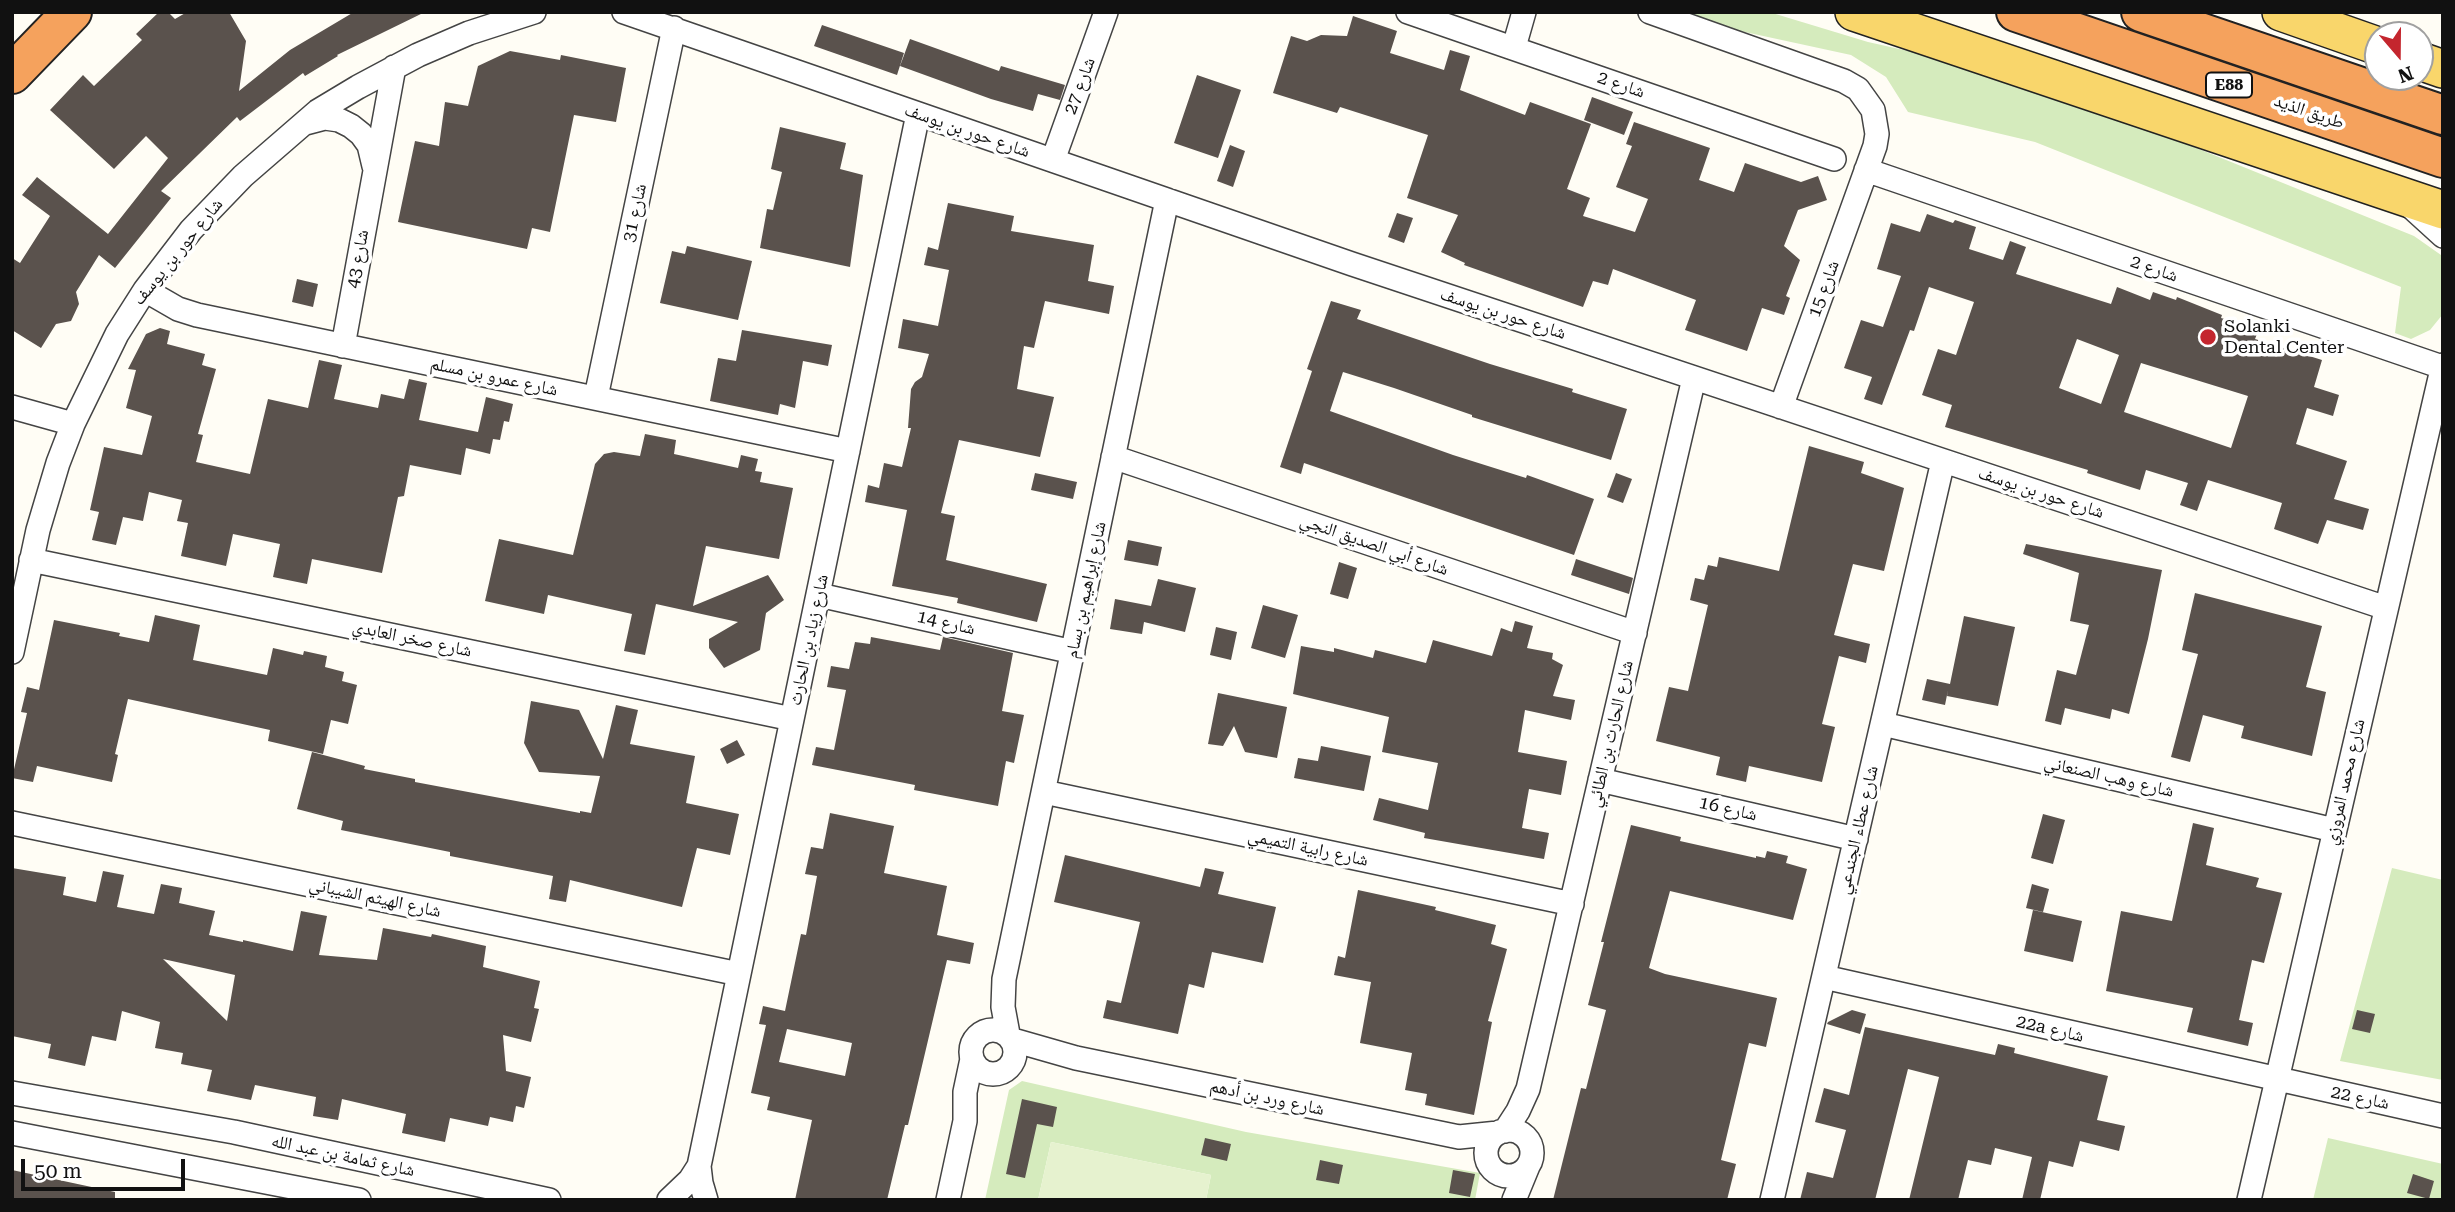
<!DOCTYPE html>
<meta charset="utf-8">
<style>
body{margin:0}
#map{position:relative;width:2455px;height:1212px;overflow:hidden;background:#fffdf5;font-family:"Roboto Serif",serif}
canvas{display:block}
.frame{position:absolute;inset:0;border:14px solid #111;pointer-events:none}
.north{position:absolute;left:2364px;top:21px;width:70px;height:70px;box-sizing:border-box;background:#fff;border:2px solid #a0a0a0;border-radius:50%;rotate:160deg;font-size:19px;font-weight:700;line-height:28px;text-align:center;color:#111}
.north::after{content:'';display:block;margin:auto;width:24px;height:32px;background:#c4262e;clip-path:polygon(50% 0,100% 100%,50% 72%,0 100%)}
.scale{position:absolute;left:21px;top:1159px;width:164px;height:32px;box-sizing:border-box;border:4px solid #111;border-top:0;padding-left:9px;font-size:21px;line-height:24px;white-space:nowrap;color:#111;-webkit-text-stroke:5px #fff;paint-order:stroke}
</style>
<div id="map">
<canvas width="2455" height="1212"></canvas>
<div class="frame"></div>
<div class="north">N</div>
<div class="scale">50 m</div>
</div>
<script>
const ctx = document.querySelector('canvas').getContext('2d');
ctx.lineJoin = 'round';
function paint(path, color) { ctx.fillStyle = color; ctx.fill(path, 'evenodd'); }
const poly = rows => new Path2D(rows.map(r => 'M' + r).join(''));
function strokePath(path, color, width, dash) { ctx.strokeStyle = color; ctx.lineWidth = width; ctx.lineCap = dash ? 'butt' : 'round'; ctx.setLineDash(dash || []); ctx.stroke(path); }
function drawText(font, color, halo, rows, align = 'center') {
  ctx.font = font + ' "Roboto Serif","Noto Naskh Arabic",serif'; ctx.lineWidth = 7; ctx.setLineDash([]); ctx.textBaseline = 'middle'; ctx.strokeStyle = halo; ctx.fillStyle = color; for (const [text, x, y, turn = 0] of rows) {
    ctx.save(); ctx.translate(x, y); ctx.rotate((+turn || 0) * Math.PI / 180); ctx.textAlign = isNaN(turn) ? turn : align; if (halo) ctx.strokeText(text, 0, 0); ctx.fillText(text, 0, 0); ctx.restore();
  }
}
paint(poly([
 [1669,12,1769,12,1868,42,2016,75,2414,236,2441,255,2443,261,2443,314,2430,330,2411,339,2395,333,2401,287,2035,142,1908,112,1886,77,1851,55,1731,29],
 [2392,868,2443,880,2443,1080,2340,1061],
 [1022,1081,1246,1132,1480,1173,1475,1200,1206,1200,1211,1175,1051,1142,1038,1200,985,1200,1009,1090],
 [2328,1138,2443,1164,2443,1200,2313,1200]
]), '#d5ebbd');
paint(poly([
 [1051,1142,1211,1175,1206,1200,1038,1200]
]), '#e6f2cf');
paint(poly([
 [159,12,168,12,175,19,187,12,229,12,246,41,239,91,290,50,354,12,425,12,337,55,338,56,305,76,303,73,240,121,237,117,161,191,171,198,115,268,99,255,76,292,79,304,71,321,56,324,41,348,12,330,12,258,20,263,50,216,22,195,37,177,108,234,168,158,146,136,114,169,50,110,83,75,94,86,142,40,136,34],
 [1353,16,1397,31,1390,53,1444,70,1450,50,1470,56,1460,90,1525,115,1530,102,1591,124,1567,189,1590,198,1583,216,1635,232,1648,199,1616,187,1632,146,1626,144,1634,122,1710,148,1699,180,1734,192,1745,163,1801,182,1818,176,1827,200,1798,210,1784,246,1800,260,1786,296,1790,298,1784,315,1762,308,1747,351,1685,330,1696,300,1613,269,1608,285,1593,281,1583,307,1464,265,1465,263,1441,252,1458,215,1407,198,1428,135,1340,107,1337,113,1273,93,1291,36,1307,41,1321,35,1347,36],
 [822,25,904,53,897,75,814,46],
 [910,39,999,71,1001,66,1065,85,1060,100,1038,94,1033,111,991,99,900,66],
 [510,51,560,60,561,55,626,68,616,122,574,115,550,232,532,228,527,249,398,222,415,141,439,146,445,102,468,106,478,66],
 [1197,75,1241,90,1218,158,1174,143],
 [1592,97,1633,112,1624,135,1584,120],
 [780,127,846,143,840,169,863,175,850,267,760,248,767,209,773,210,782,172,771,169],
 [1230,145,1245,151,1233,187,1217,181],
 [948,203,1014,216,1011,231,1094,245,1088,281,1114,286,1109,314,1045,301,1034,348,1024,346,1017,389,1054,397,1040,457,959,440,941,513,955,516,946,560,1047,584,1037,622,957,603,958,598,892,586,907,510,865,502,868,485,879,488,884,463,902,467,911,428,908,428,911,389,915,382,922,377,929,354,898,348,903,319,938,326,949,270,924,265,928,247,938,250],
 [1397,213,1413,218,1404,243,1388,237],
 [1927,214,1953,223,1955,220,1976,227,1969,249,2003,260,2010,241,2026,247,2016,274,2111,304,2117,287,2150,300,2153,292,2176,300,2177,297,2222,315,2221,318,2259,329,2255,339,2322,360,2314,387,2339,395,2333,416,2307,408,2296,444,2347,461,2334,499,2369,509,2363,530,2327,520,2318,544,2274,529,2282,503,2208,480,2197,511,2180,505,2188,483,2146,470,2140,490,2087,473,2088,470,1945,427,1952,405,1922,395,1938,349,1956,355,1974,302,1929,287,1914,331,1910,330,1882,405,1864,399,1872,377,1844,368,1861,320,1883,327,1901,276,1877,269,1891,223,1920,232],
 [2077,339,2119,355,2101,404,2059,388],
 [2141,363,2248,396,2231,448,2124,412],
 [687,246,752,261,738,320,660,303,672,251,685,254],
 [297,279,318,284,313,307,292,302],
 [1331,301,1361,310,1357,319,1490,364,1573,389,1572,392,1627,409,1611,460,1472,417,1472,415,1394,388,1343,372,1330,411,1453,455,1526,478,1527,475,1594,499,1574,555,1304,463,1301,474,1280,467,1312,371,1307,369],
 [160,328,170,331,167,344,205,354,202,365,216,369,198,434,203,435,196,462,250,474,268,399,308,408,319,360,342,365,334,399,378,408,381,394,404,399,409,379,427,383,419,420,478,432,486,397,513,404,509,422,504,421,500,440,493,439,490,454,466,448,461,475,410,465,404,496,398,497,382,573,312,559,307,584,273,577,280,544,233,534,226,566,181,556,188,523,177,521,182,500,149,492,143,521,123,517,116,545,92,540,99,512,90,510,104,447,142,455,152,416,126,408,136,370,128,369,146,334],
 [742,330,832,345,828,366,803,361,795,408,780,404,778,415,710,401,718,358,736,361],
 [645,434,676,440,674,454,697,459,738,468,741,455,758,459,755,471,762,472,760,482,793,488,779,559,706,546,693,606,768,575,784,600,766,613,760,650,724,668,709,648,709,639,738,622,656,604,645,655,624,651,632,614,548,595,544,614,485,601,499,539,573,555,595,464,604,454,614,452,640,456],
 [1809,446,1864,462,1861,473,1904,488,1884,571,1853,564,1834,635,1870,644,1866,663,1839,656,1822,724,1835,727,1822,782,1749,766,1746,782,1716,775,1720,757,1656,741,1669,687,1688,691,1708,605,1690,600,1695,578,1704,580,1708,565,1717,567,1719,557,1779,571],
 [1035,473,1077,482,1073,499,1031,490],
 [1616,473,1632,479,1623,503,1607,497],
 [1128,540,1162,547,1158,566,1124,560],
 [2026,544,2162,570,2148,639,2129,714,2112,709,2110,719,2065,708,2061,725,2045,721,2057,670,2076,675,2089,625,2070,621,2079,573,2023,554],
 [1576,559,1633,578,1629,594,1571,575],
 [1339,562,1357,568,1348,599,1330,594],
 [1158,579,1196,588,1185,632,1144,622,1142,634,1110,629,1115,599,1151,606],
 [2195,593,2322,626,2306,687,2326,692,2312,756,2241,738,2244,726,2203,715,2190,762,2171,757,2198,654,2182,650],
 [1263,605,1298,615,1285,658,1251,648],
 [155,615,200,625,193,660,267,675,273,648,303,655,304,651,327,656,325,667,344,672,342,681,357,685,348,724,331,720,323,754,268,741,270,730,128,699,115,754,118,755,112,782,37,766,33,782,12,778,27,713,21,712,27,687,39,690,54,620,120,633,119,636,149,642],
 [1964,616,2015,627,1998,706,1947,696,1948,690,1945,705,1922,700,1927,679,1950,684],
 [1515,621,1533,626,1527,648,1553,653,1552,659,1563,665,1553,696,1575,700,1571,720,1525,710,1518,752,1567,761,1561,795,1529,789,1522,828,1549,833,1544,859,1424,838,1425,833,1373,820,1379,798,1428,810,1438,763,1382,752,1389,717,1293,694,1301,646,1334,652,1334,648,1373,658,1375,650,1426,663,1433,640,1492,656,1501,628,1512,632],
 [1216,627,1237,632,1231,660,1210,655],
 [871,637,940,650,943,637,1013,653,1002,711,1024,715,1014,763,1006,761,998,806,914,790,915,785,812,765,816,747,834,750,846,690,827,687,831,666,849,669,855,642,870,644],
 [1218,693,1287,707,1277,758,1245,752,1234,726,1223,746,1208,744],
 [531,701,579,710,603,759,616,705,638,710,630,744,695,756,686,803,739,814,730,855,697,848,682,907,570,880,566,902,549,899,553,876,450,856,450,852,341,830,343,821,297,809,312,752,365,766,364,769,415,779,415,782,580,813,580,811,591,813,600,776,539,772,524,743],
 [737,740,745,755,727,764,720,749],
 [1321,746,1371,756,1364,791,1294,778,1298,758,1318,761],
 [830,813,894,826,884,873,947,886,937,935,974,943,970,964,947,960,908,1125,905,1125,887,1200,795,1200,812,1120,767,1110,770,1097,751,1093,766,1025,759,1024,763,1006,785,1011,801,934,806,935,817,876,805,874,811,847,823,849],
 [787,1029,852,1043,845,1076,779,1062],
 [2043,814,2065,820,2053,864,2031,858],
 [2193,823,2214,828,2206,865,2259,878,2256,887,2282,893,2264,963,2252,960,2239,1020,2253,1023,2248,1046,2187,1032,2193,1008,2106,991,2121,911,2172,921],
 [1631,825,1681,837,1680,841,1756,858,1756,856,1765,858,1767,851,1788,856,1786,863,1807,869,1793,920,1670,891,1649,968,1665,974,1777,998,1766,1047,1749,1043,1721,1160,1736,1164,1727,1200,1553,1200,1581,1088,1586,1089,1606,1010,1588,1005,1604,942,1601,942],
 [1065,855,1200,887,1205,868,1224,872,1218,894,1276,907,1263,963,1212,952,1204,988,1189,984,1178,1034,1103,1018,1107,1000,1121,1003,1140,922,1054,902],
 [12,868,66,877,63,895,96,902,103,871,124,875,117,907,154,914,161,884,182,888,179,903,215,911,209,935,243,942,243,940,293,951,301,911,327,916,319,955,377,960,383,928,431,937,432,934,486,946,483,967,540,981,534,1008,539,1009,531,1042,503,1035,506,1071,531,1077,524,1108,516,1106,513,1122,490,1117,488,1126,450,1118,445,1142,402,1133,406,1114,342,1099,338,1120,313,1116,316,1097,255,1085,251,1100,207,1091,212,1070,181,1064,183,1053,155,1048,160,1022,122,1011,116,1041,92,1036,85,1066,48,1058,51,1044,12,1036],
 [163,959,235,975,227,1021],
 [2032,884,2049,889,2043,912,2026,908],
 [1358,890,1436,907,1435,910,1496,925,1491,944,1507,949,1488,1021,1492,1022,1474,1115,1425,1105,1427,1094,1405,1090,1412,1053,1360,1043,1371,982,1334,975,1338,956,1345,958],
 [2033,910,2082,921,2073,962,2024,951],
 [1852,1010,1866,1014,1860,1034,1827,1024,1828,1022],
 [2357,1010,2375,1014,2370,1033,2352,1029],
 [1865,1027,1995,1055,1998,1044,2015,1048,2014,1053,2108,1076,2097,1120,2125,1126,2119,1151,2080,1141,2073,1167,2049,1161,2040,1200,2022,1200,2032,1157,1995,1148,1991,1165,1968,1160,1958,1200,1909,1200,1939,1077,1908,1069,1875,1200,1800,1200,1807,1172,1833,1178,1846,1130,1815,1122,1824,1088,1849,1095],
 [1022,1099,1057,1107,1053,1127,1037,1124,1025,1178,1006,1174],
 [1205,1138,1231,1144,1227,1161,1201,1155],
 [1320,1160,1343,1165,1339,1184,1316,1180],
 [12,1170,115,1192,115,1200,12,1200],
 [1453,1170,1475,1174,1470,1197,1449,1193],
 [2413,1174,2434,1181,2429,1199,2407,1193]
]), '#5a524d');
const street = poly([
 [624,12,1352,264,2386,608],
 [1408,12,1834,159],
 [1650,12,1844,81,1858,89,1873,110,1877,134,1875,146,1781,407],
 [1514,47,1524,12],
 [306,123,325,118,339,120,351,126,361,134,369,145,374,166],
 [1053,160,1106,12],
 [1866,170,2442,367],
 [2410,206,2443,236],
 [145,290,178,309,197,315,848,451],
 [343,346,394,67],
 [596,397,674,28],
 [12,407,73,424],
 [1113,457,1635,633],
 [31,560,792,719],
 [819,595,1073,652],
 [12,652,38,530,58,463,73,424,117,334,145,290,191,230,243,176,318,111,358,87,418,55,469,33,534,12],
 [1883,724,2334,830],
 [1600,780,1856,839],
 [1044,792,1572,904],
 [12,823,739,974],
 [1824,977,2443,1116],
 '971 1052a22 22 0 1 1 44 0a22 22 0 1 1-44 0Z',
 [1008,1034,1003,1007,1004,979,1167,200],
 [1013,1040,1076,1058,1459,1137,1498,1133],
 [12,1093,234,1132,549,1200],
 '1486 1153a23 23 0 1 1 46 0a23 23 0 1 1-46 0Z',
 [1505,1131,1518,1111,1528,1089,1694,378],
 [12,1133,359,1200],
 [669,1200,690,1180,699,1166],
 [706,1200,701,1183,699,1166,918,114],
 [948,1200,965,1121,965,1092,972,1059],
 [1514,1200,1528,1166],
 [1772,1200,1943,461],
 [2249,1200,2443,365]
]);
const primary = poly([
 [1854,12,2443,210],
 [2281,12,2378,46],
 [2420,61,2443,69]
]);
const highway = poly([
 [2016,12,2443,158],
 [2141,12,2443,115],
 [12,74,72,12]
]);
strokePath(street, '#444', 26);
strokePath(primary, '#222', 40);
strokePath(highway, '#222', 42);
strokePath(street, '#fff', 23);
strokePath(primary, '#f9d66b', 37);
strokePath(highway, '#f5a25d', 38);
for (const [x, y, r, color] of [
 [2208,337,9,"#c4262e"]
]) { const dot = new Path2D(); dot.arc(x, y, r, 0, 2 * Math.PI); ctx.fillStyle = color; ctx.fill(dot); strokePath(dot, '#fff', 2.5); }
for (const [x, y, w] of [
 [2229,85,46]
]) { const box = new Path2D(); box.roundRect(x - w / 2, y - 12.5, w, 25, 5); ctx.fillStyle = '#fff'; ctx.fill(box); strokePath(box, '#111', 2); }
drawText('bold 16px', '#111', null, [
 ["E88",2229,85]
]);
drawText('18px', '#111', '#fff', [
 ["شارع 2",1621,85,19],
 ["شارع 27",1080,86,-70],
 ["طريق الذيد",2309,112,19],
 ["شارع حور بن يوسف",967,131,19],
 ["شارع 31",635,213,-78],
 ["شارع حور بن يوسف",178,252,-51],
 ["شارع 43",358,259,-80],
 ["شارع 2",2154,269,19],
 ["شارع 15",1824,289,-70],
 ["شارع حور بن يوسف",1503,314,18],
 ["شارع عمرو بن مسلم",494,377,12],
 ["شارع حور بن يوسف",2041,493,18],
 ["شارع أبي الصديق النجي",1374,545,19],
 ["شارع إبراهيم بن بسام",1086,590,-78],
 ["شارع 14",946,623,13],
 ["شارع صخر العابدي",412,639,12],
 ["شارع زياد بن الحارث",809,640,-78],
 ["شارع الحارث بن الطائي",1611,734,-77],
 ["شارع وهب الصنعاني",2109,777,13],
 ["شارع محمد المروزي",2345,782,-77],
 ["شارع 16",1728,809,13],
 ["شارع عطاء الجندعي",1858,830,-77],
 ["شارع رابية التميمي",1308,848,12],
 ["شارع الهيثم الشيباني",375,898,12],
 ["22a شارع",2050,1029,13],
 ["شارع ورد بن أدهم",1267,1098,12],
 ["شارع 22",2360,1098,12],
 ["شارع ثمامة بن عبد الله",343,1156,12]
]);
drawText('18px', '#111', '#fff', [
 ["Solanki",2224,327],
 ["Dental Center",2224,348]
], 'left');
</script>
